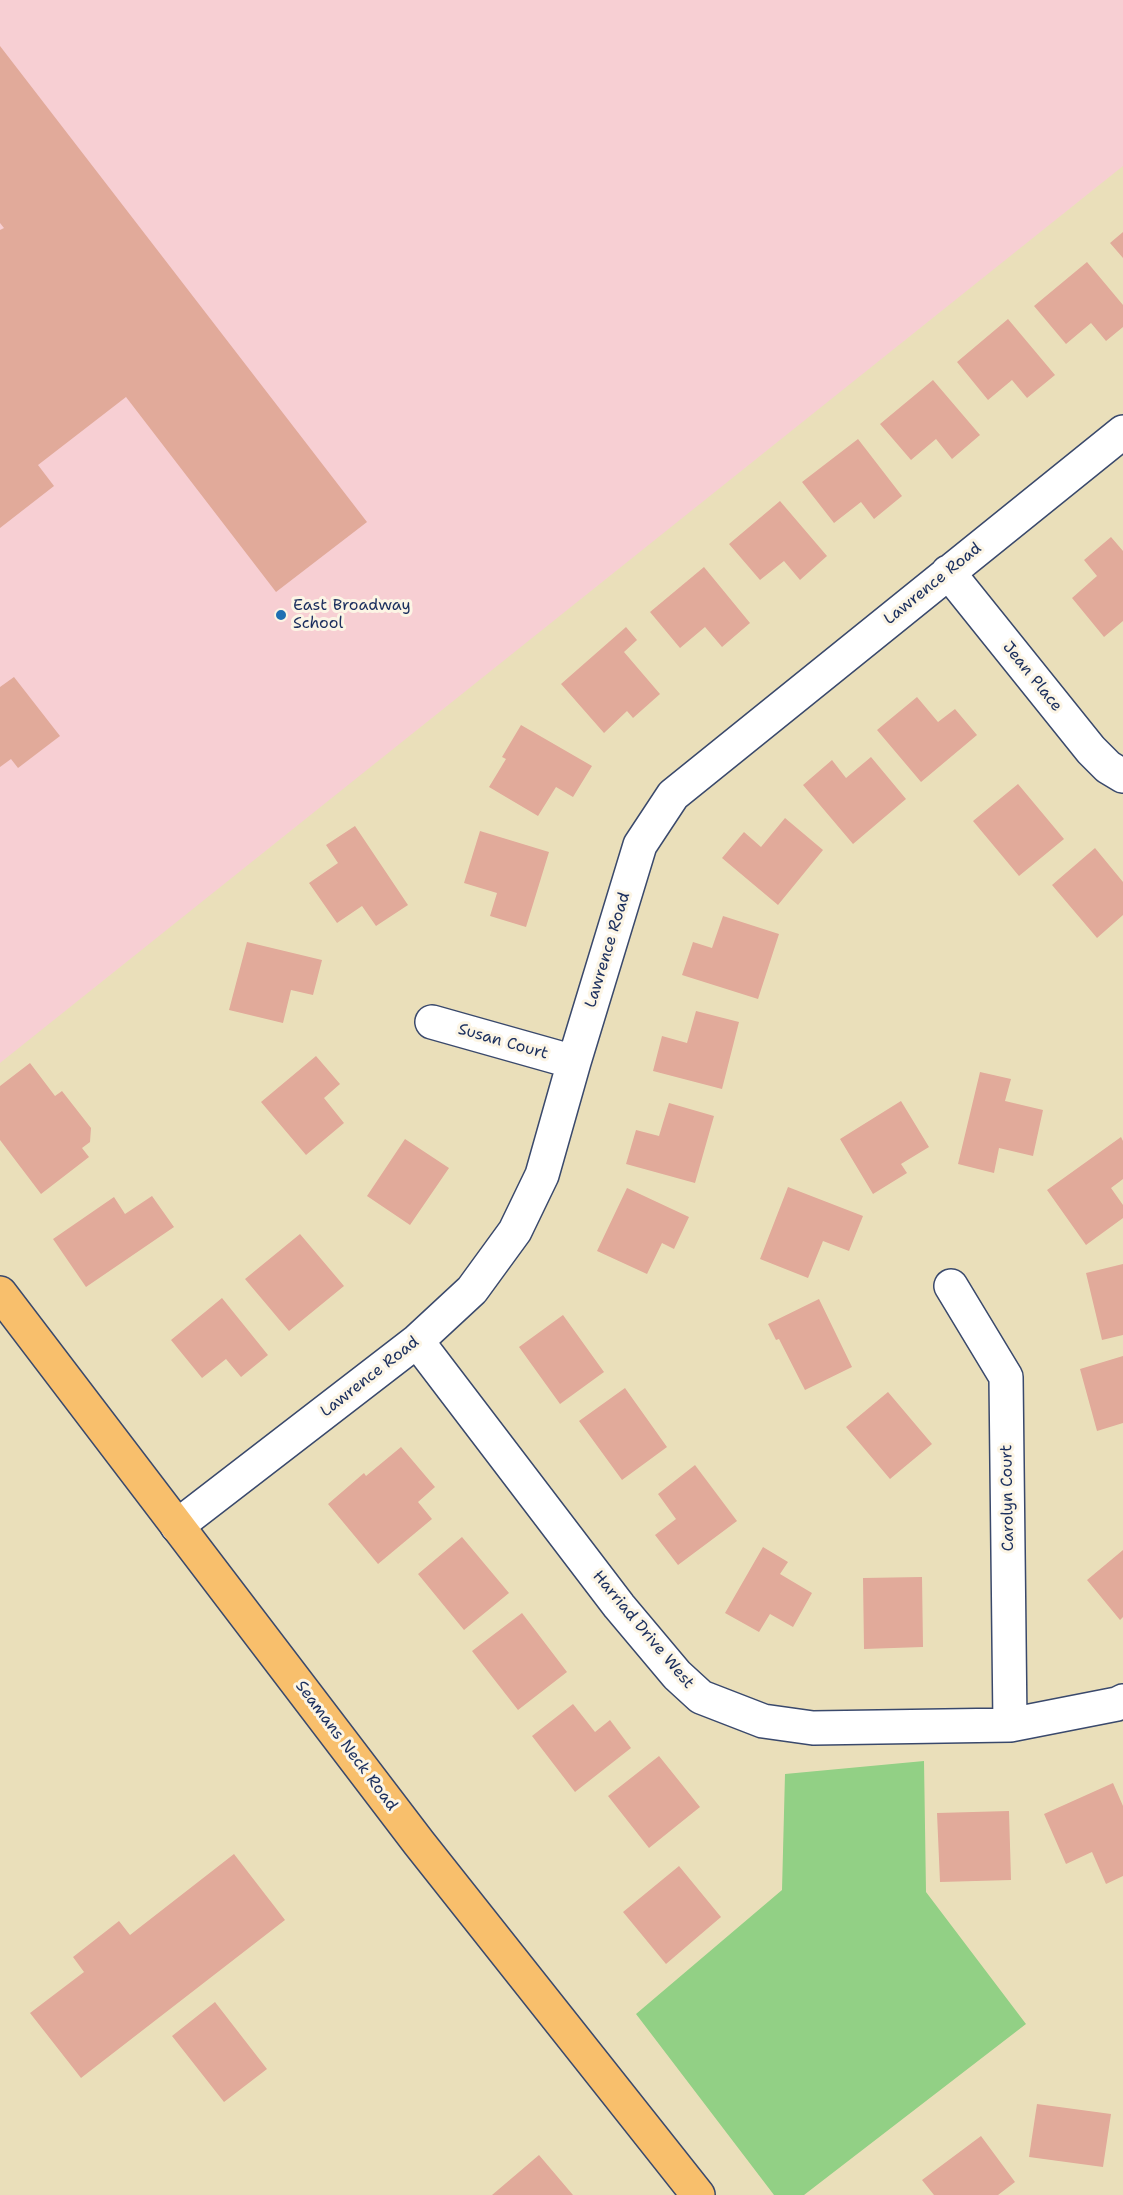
<!DOCTYPE html>
<style>
body{margin:0}
canvas{display:block;background:#eadfba}
</style>
<canvas width="1123" height="2195"></canvas>
<script>
const ctx = document.querySelector('canvas').getContext('2d');
ctx.lineJoin = 'round';
function paint(path, color) { ctx.fillStyle = color; ctx.fill(path, 'evenodd'); }
const poly = rows => new Path2D(rows.map(r => 'M' + r).join(''));
function strokePath(path, color, width, dash) { ctx.strokeStyle = color; ctx.lineWidth = width; ctx.lineCap = dash ? 'butt' : 'round'; ctx.setLineDash(dash || []); ctx.stroke(path); }
function drawText(font, color, halo, rows, align = 'center') {
  ctx.font = font + ' "Shantell Sans",sans-serif'; ctx.lineWidth = 6; ctx.setLineDash([]); ctx.textBaseline = 'middle'; ctx.strokeStyle = halo; ctx.fillStyle = color; for (const [text, x, y, turn = 0] of rows) {
    ctx.save(); ctx.translate(x, y); ctx.rotate((+turn || 0) * Math.PI / 180); ctx.textAlign = isNaN(turn) ? turn : align; if (halo) ctx.strokeText(text, 0, 0); ctx.fillText(text, 0, 0); ctx.restore();
  }
}
paint(poly([
 [0,0,1123,0,1123,166,0,1063]
]), '#f7cfd3');
paint(poly([
 [924,1761,926,1892,1026,2024,804,2195,774,2195,636,2014,782,1890,785,1774]
]), '#92d085');
paint(poly([
 [0,46,367,522,276,592,126,397,38,465,54,486,0,528,0,230,4,228,0,223],
 [1123,232,1123,258,1110,243],
 [1087,262,1123,305,1123,327,1106,341,1091,323,1066,344,1034,306],
 [1008,319,1055,375,1027,398,1012,380,988,400,957,362],
 [933,380,980,435,952,459,936,439,911,460,880,424],
 [858,439,902,496,874,519,861,502,834,523,802,482],
 [780,501,827,556,800,580,784,561,760,580,729,544],
 [1111,537,1123,551,1123,621,1104,637,1072,598,1097,576,1084,560],
 [704,567,750,623,722,647,705,627,680,648,650,612],
 [626,627,637,640,624,652,660,694,633,718,627,711,604,733,561,684],
 [14,677,60,736,18,768,11,759,0,767,0,687],
 [917,697,938,722,955,709,977,735,921,782,877,730],
 [521,725,592,766,573,797,556,787,538,816,489,787,506,759,502,757],
 [871,757,906,799,853,844,803,785,832,760,846,778],
 [1018,784,1064,839,1019,876,973,821],
 [785,818,823,850,778,905,722,858,744,832,761,847],
 [355,826,408,905,376,926,362,906,337,923,309,883,338,863,326,845],
 [480,831,549,852,526,927,490,916,497,893,464,883],
 [1095,848,1123,882,1123,915,1097,938,1052,885],
 [723,916,779,934,758,999,682,975,693,942,712,948],
 [247,942,322,960,313,995,291,990,283,1023,229,1010],
 [696,1011,739,1022,722,1089,653,1071,662,1036,687,1043],
 [316,1056,340,1084,324,1098,344,1123,306,1155,261,1102],
 [30,1063,55,1096,62,1091,91,1128,90,1142,82,1148,89,1157,41,1194,0,1140,0,1086],
 [980,1072,1011,1079,1005,1101,1043,1110,1033,1156,999,1148,994,1173,958,1164],
 [901,1101,929,1147,901,1164,907,1173,873,1194,840,1139],
 [669,1103,714,1116,695,1183,626,1164,636,1130,659,1136],
 [1121,1137,1123,1141,1123,1179,1111,1188,1123,1205,1123,1218,1086,1245,1047,1190],
 [405,1139,449,1168,410,1225,367,1196],
 [788,1187,863,1216,849,1251,823,1241,808,1278,760,1259],
 [627,1188,689,1217,674,1249,662,1243,647,1274,597,1251],
 [152,1196,174,1227,86,1287,53,1239,114,1197,125,1214],
 [300,1234,344,1286,289,1331,245,1279],
 [1123,1264,1123,1335,1102,1340,1086,1273],
 [222,1298,268,1355,241,1377,226,1359,202,1378,171,1340],
 [819,1299,852,1367,805,1390,779,1339,776,1340,768,1324],
 [563,1315,604,1372,560,1404,519,1347],
 [1123,1356,1123,1423,1097,1431,1080,1369],
 [625,1388,667,1447,622,1480,579,1421],
 [888,1392,932,1444,890,1479,846,1427],
 [401,1447,435,1487,418,1502,432,1519,378,1564,328,1504,364,1473,366,1476],
 [695,1465,737,1521,678,1565,655,1535,676,1519,658,1494],
 [462,1537,509,1593,464,1630,418,1574],
 [763,1547,788,1562,780,1574,812,1593,793,1627,770,1614,759,1632,725,1613],
 [1123,1550,1123,1617,1120,1620,1087,1580],
 [922,1577,923,1647,864,1649,863,1578],
 [522,1613,567,1672,518,1710,472,1651],
 [573,1704,595,1732,610,1720,631,1748,575,1792,532,1736],
 [659,1756,700,1807,649,1848,608,1796],
 [1113,1783,1123,1806,1123,1876,1106,1884,1092,1852,1066,1864,1044,1814],
 [1009,1811,1011,1880,940,1882,937,1813],
 [234,1854,285,1920,81,2078,30,2013,84,1972,73,1957,119,1921,130,1935],
 [679,1866,721,1917,666,1964,623,1912],
 [215,2002,267,2069,224,2102,172,2036],
 [1037,2104,1111,2114,1103,2167,1029,2157],
 [981,2136,1015,2182,998,2195,934,2195,922,2180],
 [539,2155,573,2195,492,2195]
]), '#e1aa9a');
const minor = poly([
 [948,572,1091,750,1108,767,1123,776],
 [432,1022,574,1062],
 [951,1286,1006,1377,1010,1725],
 [417,1341,619,1606,677,1675,701,1697,763,1721,813,1728,1010,1725,1117,1704,1123,1701],
 [177,1526,417,1341,472,1290,515,1231,542,1175,574,1062,640,845,673,795,1123,432]
]);
const major = poly([
 [0,1293,419,1843,698,2195]
]);
strokePath(minor, '#3a496c', 36);
strokePath(major, '#3a496c', 36);
strokePath(minor, '#fff', 33);
strokePath(major, '#f8bf6c', 33);
for (const [x, y, r, color] of [
 [281,615,6,"#1f6fb2"]
]) { const dot = new Path2D(); dot.arc(x, y, r, 0, 2 * Math.PI); ctx.fillStyle = color; ctx.fill(dot); strokePath(dot, '#fcf5e5', 2); }
drawText('16px', '#1b2f5e', '#fcf5e5', [
 ["Lawrence Road",933,584,-39],
 ["Jean Place",1032,677,51],
 ["Lawrence Road",608,950,-73],
 ["Susan Court",503,1042,16],
 ["Lawrence Road",370,1377,-38],
 ["Carolyn Court",1008,1498,-91],
 ["Harriad Drive West",643,1630,50],
 ["Seamans Neck Road",346,1746,53]
]);
drawText('16px', '#1b2f5e', '#fcf5e5', [
 ["East Broadway",293,606],
 ["School",293,624]
], 'left');
</script>
